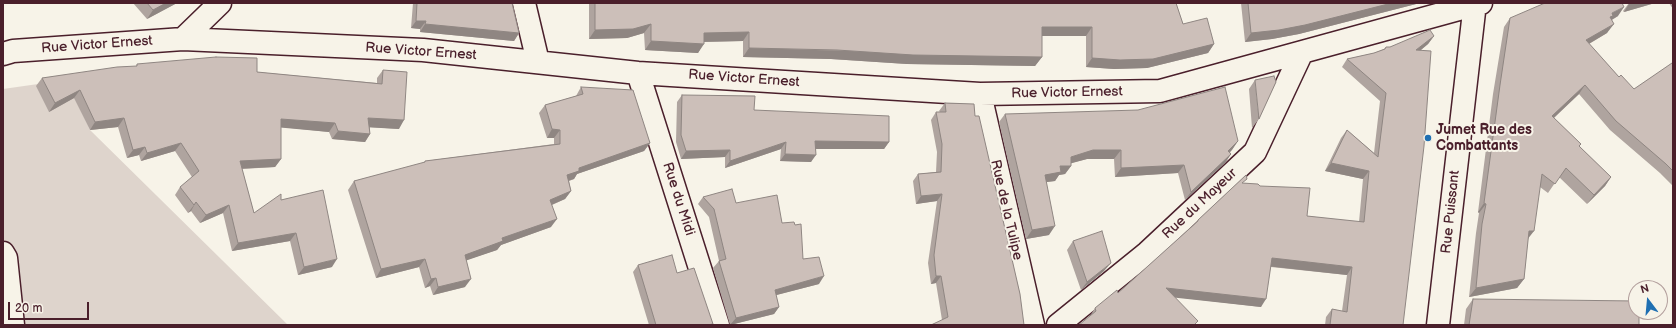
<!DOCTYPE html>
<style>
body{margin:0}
#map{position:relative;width:1676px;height:328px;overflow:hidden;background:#f7f3e8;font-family:"Balsamiq Sans",sans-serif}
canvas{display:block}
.frame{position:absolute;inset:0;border:4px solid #4a1f2b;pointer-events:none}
.north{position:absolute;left:1628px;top:280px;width:40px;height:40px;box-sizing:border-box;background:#f7f3e8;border:1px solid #b29e9c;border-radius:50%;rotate:344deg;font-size:11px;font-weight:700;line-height:16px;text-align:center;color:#4a1f2b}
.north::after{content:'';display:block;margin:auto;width:14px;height:18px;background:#1f6fb2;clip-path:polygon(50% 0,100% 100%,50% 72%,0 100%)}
.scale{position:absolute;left:8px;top:302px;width:81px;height:18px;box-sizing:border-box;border:2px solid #4a1f2b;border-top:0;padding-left:5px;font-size:12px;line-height:14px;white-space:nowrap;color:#4a1f2b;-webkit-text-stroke:3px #f7f3e8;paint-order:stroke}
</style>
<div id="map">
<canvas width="1676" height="328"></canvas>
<div class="frame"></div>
<div class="north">N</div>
<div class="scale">20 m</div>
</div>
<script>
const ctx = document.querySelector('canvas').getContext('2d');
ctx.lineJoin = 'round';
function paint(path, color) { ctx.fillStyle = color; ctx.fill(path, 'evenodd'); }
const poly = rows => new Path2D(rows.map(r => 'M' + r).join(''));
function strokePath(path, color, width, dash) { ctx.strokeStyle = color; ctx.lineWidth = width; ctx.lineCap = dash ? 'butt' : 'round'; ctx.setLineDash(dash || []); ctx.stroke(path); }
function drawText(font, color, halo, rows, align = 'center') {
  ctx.font = font + ' "Balsamiq Sans",sans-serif'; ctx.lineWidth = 4; ctx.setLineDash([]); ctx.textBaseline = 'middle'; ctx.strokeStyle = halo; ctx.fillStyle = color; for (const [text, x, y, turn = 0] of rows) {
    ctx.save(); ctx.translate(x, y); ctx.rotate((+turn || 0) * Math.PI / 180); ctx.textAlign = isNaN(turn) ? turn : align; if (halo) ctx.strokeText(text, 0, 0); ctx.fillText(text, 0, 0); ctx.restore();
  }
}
paint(poly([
 [66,80,90,130,288,325,11,325,3,254,3,89]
]), '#ded4cc');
const street = poly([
 [524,3,538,62],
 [183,39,220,3],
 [3,54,13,51,183,39,423,50,638,73,980,94,1160,91,1481,3],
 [638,73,718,325],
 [980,94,1033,325],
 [3,253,6,258,13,325],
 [1058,325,1147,253,1255,152,1302,52],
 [1438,325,1475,3]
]);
strokePath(street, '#4a1f2b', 25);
strokePath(street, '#f7f3e8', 22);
paint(poly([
 [133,3,177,3,147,19],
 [413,3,512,3,519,33,514,41,420,32,420,29,411,28],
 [589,3,1176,3,1183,24,1214,44,1208,53,1147,68,1114,69,1086,67,1086,36,1042,36,1042,57,1035,66,907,64,831,59,743,57,743,41,704,42,698,53,645,50,644,33,627,38,589,39],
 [1241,3,1420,3,1299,34,1272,39,1245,42],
 [1629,3,1655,3,1624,12,1623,11],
 [1669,3,1673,3,1673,9],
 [1618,16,1612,20,1607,33,1589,44,1619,77,1634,89,1673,63,1673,186,1660,173,1610,130,1579,94,1554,118,1581,144,1579,146,1611,177,1605,186,1587,204,1559,177,1548,193,1540,187,1528,239,1524,279,1517,288,1469,297,1476,233,1479,213,1478,212,1493,94,1504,27,1510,18],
 [1434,36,1428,44,1421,50,1403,325,1325,325,1326,317,1332,309,1342,311,1347,275,1271,267,1261,307,1175,297,1090,316,1095,308,1118,293,1194,225,1198,220,1244,183,1260,186,1307,216,1359,222,1363,179,1325,171,1341,138,1347,130,1374,153,1380,101,1342,67,1347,59,1374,53,1384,49,1386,47,1390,47],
 [137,64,257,72,377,83,377,78,383,70,399,129,370,127,370,134,365,142,332,139,329,132,281,127,281,159,275,167,242,169,254,213,281,200,332,267,298,275,290,241,232,251,223,213,200,223,191,211,188,213,175,195,180,187,192,177,175,151,141,161,139,155,127,158,118,127,90,130,74,98,49,112,36,86,42,78,136,67],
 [1255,80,1259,119,1252,128,1249,89],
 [581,87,650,143,644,151,577,174,574,179,569,181,571,191,565,199,552,205,551,227,501,245,497,250,466,260,465,287,433,295,430,286,425,288,419,267,376,278,348,190,354,181,424,163,425,161,554,144,554,138,547,138,539,113,545,105,576,96],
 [682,95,754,110,889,142,884,149,816,149,811,162,780,161,781,149,725,168,725,157,681,159,676,142,677,102],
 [945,103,975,116,1020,294,942,320,936,283,931,284,928,263,937,201,916,204,913,181,918,174,936,172,937,152,931,120,936,112,940,112,939,111],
 [1005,114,1238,141,1230,152,1231,154,1225,163,1185,200,1178,173,1115,177,1114,159,1087,159,1071,163,1071,166,1065,174,1059,175,1055,181,1046,182,1049,235,1026,239,999,122],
 [703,197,736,203,782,223,795,225,803,259,819,284,776,295,779,307,774,314,730,325,713,268,719,261,709,217,698,204],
 [1073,241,1104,271,1081,290,1067,250],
 [638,265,677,273,713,324,712,325,649,325,633,272],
 [1473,299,1639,325,1464,325,1466,309]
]), '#afa49f');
paint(poly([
 [166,3,177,3,147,19,153,10],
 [1392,3,1420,3,1299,34,1272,39,1245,42,1251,33],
 [1634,3,1655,3,1624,12,1629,4],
 [1624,7,1618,16,1611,20,1607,25,1612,13],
 [416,21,426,21,420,29,411,28],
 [425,24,519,33,514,41,420,32],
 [651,24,644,33,627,38,589,39,595,30],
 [1614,24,1607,33,1580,49,1586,40],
 [1042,27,1092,27,1086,36,1036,36],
 [749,32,743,41,697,42,704,33],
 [1434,36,1428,44,1411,58,1416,50],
 [651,41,704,44,698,53,645,50],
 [1214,44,1208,53,1147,68,1114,69,1086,67,1092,58],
 [749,48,1042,57,1035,66,907,64,831,59,743,57],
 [1585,85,1579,94,1546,125,1552,116],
 [80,90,74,98,49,112,55,103],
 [124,118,118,127,90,130,95,122],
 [368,118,404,120,399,129,363,127],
 [281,119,335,123,329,132,275,127],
 [552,129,560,130,554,138,547,138],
 [338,131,370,134,365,142,332,139],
 [815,141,889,142,884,149,810,149],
 [1238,141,1232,150,1222,160,1228,151],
 [786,142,781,149,725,168,730,161],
 [181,143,175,151,141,161,147,153],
 [650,143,644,151,577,174,574,179,561,183,567,175,579,168],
 [145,147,139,155,127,158,133,150],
 [730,150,725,157,681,159,686,151],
 [1093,150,1121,150,1114,159,1087,159,1065,165,1071,157],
 [785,154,816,155,811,162,780,161],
 [1231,154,1225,163,1185,200,1191,192],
 [281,159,275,167,234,169,240,161],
 [1331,163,1369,171,1363,179,1325,171],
 [1184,165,1178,173,1115,177,1121,168],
 [1060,166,1071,166,1065,174,1059,175,1055,181,1039,183,1045,175],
 [1611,177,1605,186,1587,204,1594,195],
 [571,191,565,199,544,208,550,200],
 [942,194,937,201,916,204,921,196],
 [196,202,191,211,188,213,194,205],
 [1484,203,1486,204,1479,213,1478,212],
 [229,205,223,213,200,223,206,215],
 [557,219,551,227,501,245,497,250,459,263,465,255,502,238],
 [1055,226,1049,235,1026,239,1032,230],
 [1529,231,1534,231,1527,240],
 [296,233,290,241,232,251,238,243],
 [1272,258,1352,267,1347,275,1266,266],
 [337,259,332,267,298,275,304,267],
 [425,259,419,267,376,278,381,269],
 [1111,263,1104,271,1081,290,1087,282],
 [824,276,819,284,769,297,775,290],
 [936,276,941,276,936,283,931,284],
 [436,278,430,286,425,288,431,279],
 [471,279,465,287,433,295,438,287],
 [1524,279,1517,288,1469,297,1476,288],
 [1166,288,1266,299,1261,307,1160,296],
 [779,307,774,314,730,325,736,318]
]), '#8f8682');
const building = poly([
 [147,3,166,3,153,10,147,3],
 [417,3,512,3,519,33,425,24,426,21,416,21,417,3],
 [595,3,1176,3,1183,24,1207,18,1214,44,1153,59,1120,60,1092,58,1092,27,1042,27,1042,57,913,55,837,50,749,48,749,32,704,33,704,44,651,41,651,24,633,29,595,30,595,3],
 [1248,3,1392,3,1305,25,1279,30,1251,33,1248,3],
 [1545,3,1622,3,1624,7,1612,13,1613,16,1610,17,1614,24,1586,40,1619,77,1621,75,1634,89,1672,63,1673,63,1673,171,1666,164,1616,121,1585,85,1552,116,1581,144,1579,146,1611,177,1594,195,1566,168,1555,184,1542,174,1534,231,1529,231,1524,279,1476,288,1482,224,1486,204,1484,203,1500,85,1510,18,1545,3],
 [1430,30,1434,36,1416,50,1431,51,1424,146,1403,325,1330,325,1332,309,1347,312,1352,267,1272,258,1266,299,1166,288,1198,321,1194,325,1079,325,1096,311,1095,308,1117,290,1118,293,1198,221,1198,220,1246,175,1247,179,1242,183,1258,184,1260,186,1310,188,1307,216,1364,222,1369,171,1331,163,1347,130,1378,157,1386,93,1347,59,1374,53,1385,49,1386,47,1390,47,1430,30],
 [216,57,257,58,257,72,382,84,383,70,407,72,404,120,368,118,370,134,338,131,335,123,281,119,281,159,240,161,254,213,281,194,281,200,323,190,337,259,304,267,296,233,238,243,229,205,206,215,196,202,194,205,180,187,199,171,181,143,147,153,145,147,133,150,124,118,95,122,80,90,55,103,42,78,117,67,137,66,137,64,216,57],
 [1274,76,1276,82,1259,119,1255,80,1274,76],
 [581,87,633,90,650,143,579,168,579,171,567,175,571,191,550,200,557,219,502,238,503,241,465,255,471,279,438,287,436,278,431,279,425,259,381,269,354,181,425,162,425,161,560,144,560,130,552,129,545,105,583,94,581,87],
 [1225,87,1238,141,1228,151,1231,154,1191,192,1184,165,1121,168,1121,150,1093,150,1071,157,1071,166,1060,166,1061,172,1045,175,1055,226,1032,230,1005,114,1138,110,1225,87],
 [682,95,755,96,754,110,889,116,889,142,815,141,816,155,785,154,786,142,730,161,730,150,686,151,681,135,682,95],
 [945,103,974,104,975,116,979,116,1020,294,1024,325,931,325,948,317,941,276,936,276,934,255,942,194,921,196,918,174,941,172,942,144,936,112,946,112,945,103],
 [732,189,736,203,777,195,782,223,794,222,795,225,801,224,803,259,819,257,824,276,775,290,779,307,736,318,719,261,726,259,714,209,703,197,732,189],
 [1102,231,1111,263,1087,282,1073,241,1102,231],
 [672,255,677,273,694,268,713,324,708,325,656,325,638,265,672,255],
 [1473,299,1636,301,1636,312,1639,312,1639,325,1469,325,1473,299]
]);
paint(building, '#ccbfb9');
strokePath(building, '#8f8682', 1);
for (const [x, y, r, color] of [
 [1428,138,4,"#1f6fb2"]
]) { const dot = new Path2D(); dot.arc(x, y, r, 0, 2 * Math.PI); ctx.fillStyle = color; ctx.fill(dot); strokePath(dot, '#f7f3e8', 1.5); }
drawText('14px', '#4a1f2b', '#f7f3e8', [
 ["Rue Victor Ernest",97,45,-4],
 ["Rue Victor Ernest",421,52,4],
 ["Rue Victor Ernest",744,79,4],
 ["Rue Victor Ernest",1067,93,-1],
 ["Rue du Midi",678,199,72],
 ["Rue du Mayeur",1200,204,-43],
 ["Rue de la Tulipe",1006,210,77],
 ["Rue Puissant",1451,212,-84]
]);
drawText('bold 14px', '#4a1f2b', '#f7f3e8', [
 ["Jumet Rue des",1436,130],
 ["Combattants",1436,146]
], 'left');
</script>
